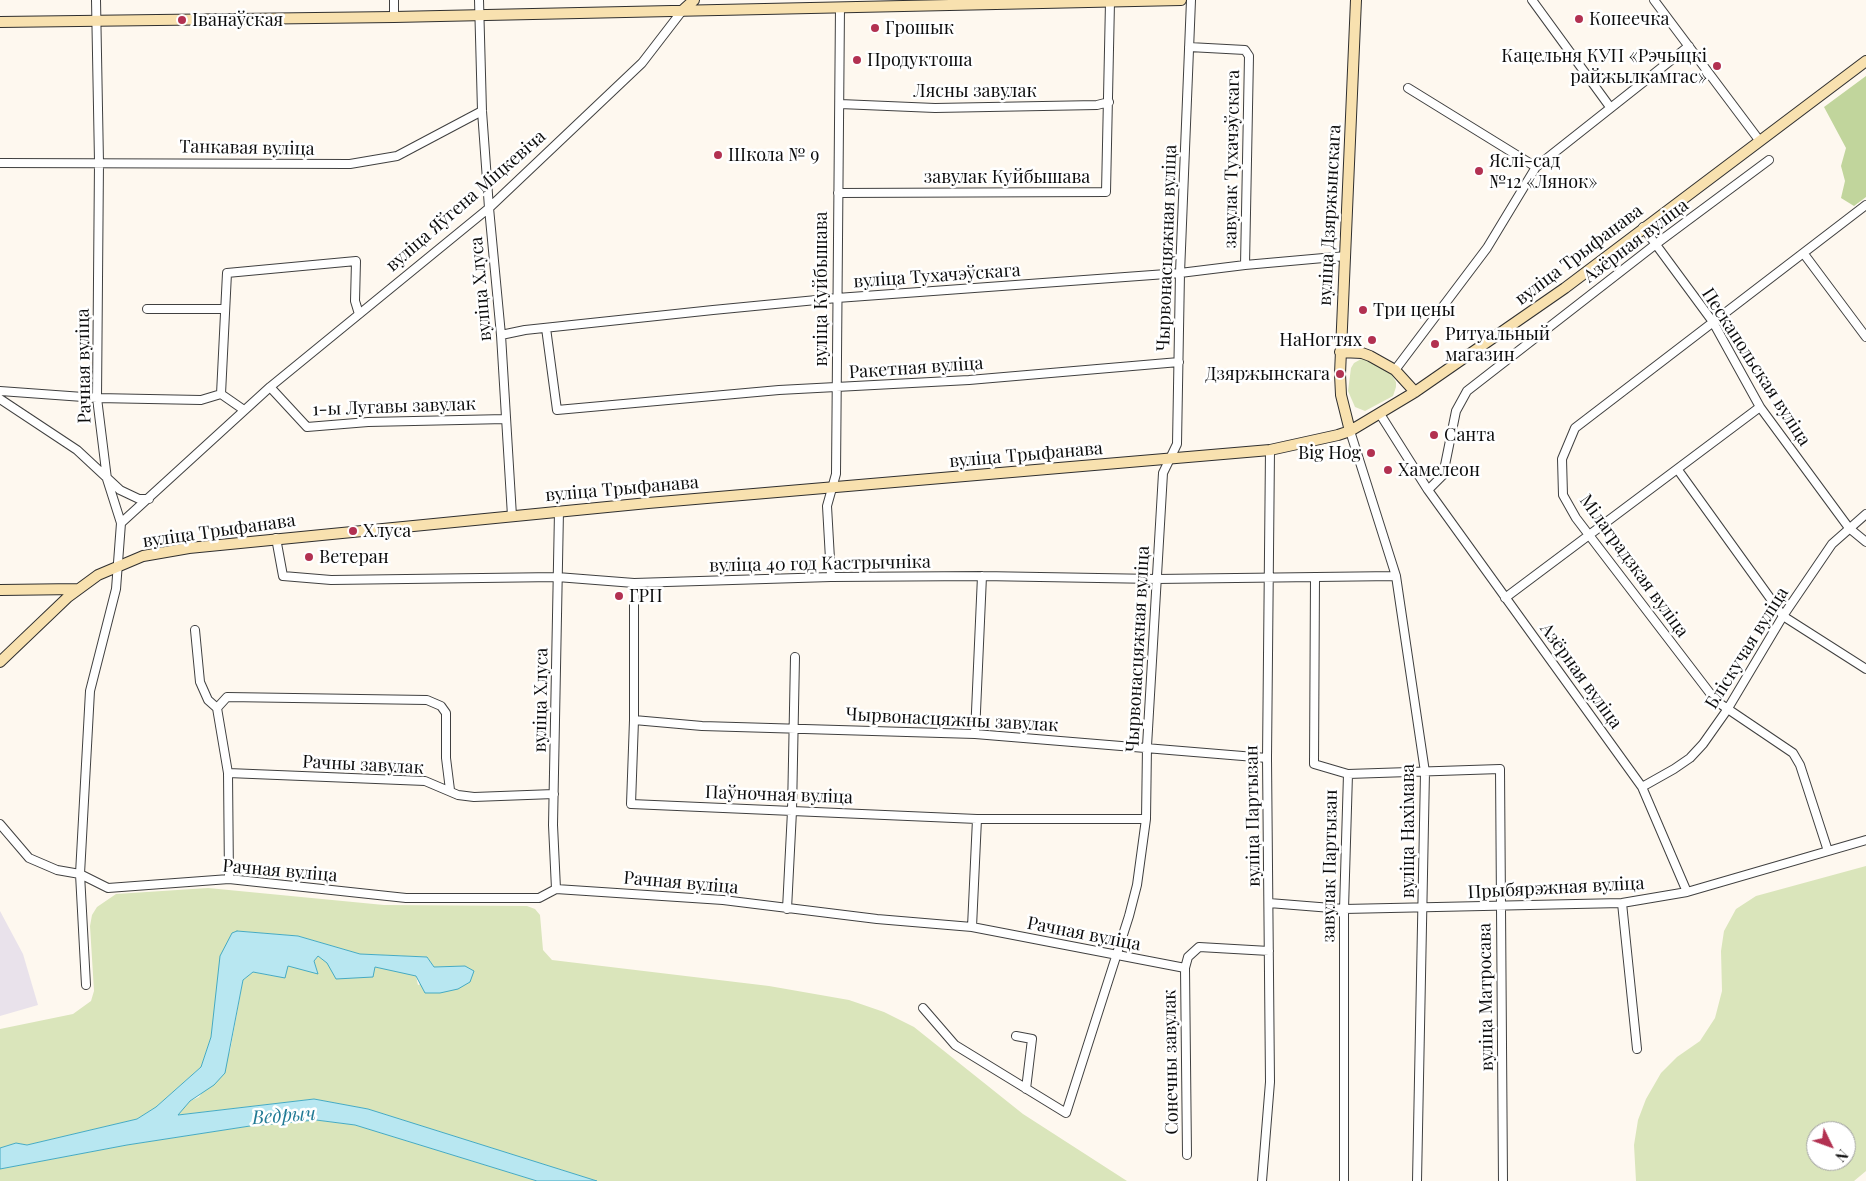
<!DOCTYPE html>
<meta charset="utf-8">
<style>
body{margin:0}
#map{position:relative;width:1866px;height:1181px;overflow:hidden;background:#fef8ef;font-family:"Playfair Display",serif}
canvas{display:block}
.north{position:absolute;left:1806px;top:1121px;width:50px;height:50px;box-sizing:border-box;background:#fff;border:1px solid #9e9e9e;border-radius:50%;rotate:132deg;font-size:14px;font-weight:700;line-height:20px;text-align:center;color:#0d0d0d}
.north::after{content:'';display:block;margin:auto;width:18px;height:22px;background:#b23151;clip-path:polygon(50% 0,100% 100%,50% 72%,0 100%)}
</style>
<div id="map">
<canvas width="1866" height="1181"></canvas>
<div class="north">N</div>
</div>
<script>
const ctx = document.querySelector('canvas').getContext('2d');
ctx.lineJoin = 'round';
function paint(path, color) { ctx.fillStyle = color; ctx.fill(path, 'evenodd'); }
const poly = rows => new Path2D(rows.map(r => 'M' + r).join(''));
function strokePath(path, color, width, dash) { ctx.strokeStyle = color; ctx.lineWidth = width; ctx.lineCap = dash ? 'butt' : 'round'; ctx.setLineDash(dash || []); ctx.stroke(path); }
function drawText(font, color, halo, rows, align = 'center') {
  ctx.font = font + ' "Playfair Display",serif'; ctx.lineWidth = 5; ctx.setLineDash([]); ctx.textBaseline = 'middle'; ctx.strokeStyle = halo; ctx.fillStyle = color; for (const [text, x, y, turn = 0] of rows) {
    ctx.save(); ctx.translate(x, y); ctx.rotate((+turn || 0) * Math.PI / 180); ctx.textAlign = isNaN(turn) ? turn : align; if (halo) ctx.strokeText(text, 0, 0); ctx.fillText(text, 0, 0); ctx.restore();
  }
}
paint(poly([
 [0,911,23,954,38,1005,0,1016]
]), '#e9e2eb');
paint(poly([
 [1363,358,1371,360,1390,372,1396,382,1396,387,1393,396,1365,411,1355,407,1348,391,1351,368,1354,363],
 [1866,866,1866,1171,1854,1181,1636,1181,1634,1145,1638,1120,1646,1099,1661,1073,1677,1057,1700,1041,1715,1018,1722,991,1721,951,1724,931,1736,909,1756,896],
 [1816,1131,1846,1131,1846,1161,1816,1161],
 [208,888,384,905,527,906,535,909,540,915,543,950,552,960,769,986,849,1000,884,1012,914,1027,1023,1114,1127,1181,597,1181,368,1109,314,1099,177,1115,190,1101,199,1097,230,1051,243,980,253,972,274,976,288,966,318,973,314,961,318,956,327,962,372,977,374,967,401,971,416,976,418,985,465,966,434,967,427,957,360,954,298,936,237,931,215,1008,211,1037,201,1067,156,1107,137,1119,27,1145,16,1143,0,1148,0,1029,73,1014,91,1001,94,991,90,926,92,915,97,907,116,894],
 [316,1120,355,1125,537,1181,0,1181,0,1169,127,1145,250,1126]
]), '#dae5bb');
paint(poly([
 [1866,76,1866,197,1854,206,1841,198,1845,181,1841,166,1846,148,1824,107]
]), '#c1d59c');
const water = poly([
 [237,931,298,936,360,954,427,957,434,967,465,966,474,971,470,982,458,989,440,993,425,993,416,976,375,967,373,977,336,979,327,963,318,956,314,961,318,974,288,966,285,978,253,972,243,980,225,1073,214,1085,190,1101,178,1115,314,1099,368,1109,597,1181,537,1181,355,1125,316,1120,250,1126,127,1145,0,1169,0,1148,16,1143,27,1145,137,1119,156,1107,201,1067,211,1037,220,956,232,933,237,931]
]);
paint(water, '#b8e7f1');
strokePath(water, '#45aac2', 1);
const street = poly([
 [394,0,394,17],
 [479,0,482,111,489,208,501,335,512,516],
 [1532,0,1610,107],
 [1654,0,1759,140],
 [1189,47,1245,50,1249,56,1245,265],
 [1408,88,1536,167],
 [840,104,935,108,1097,105,1109,102],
 [0,163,350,164,397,156,482,111],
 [838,193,1106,192,1110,2],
 [1643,227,1713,322,1760,407,1849,528,1866,542],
 [1804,254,1866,337],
 [147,309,224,309],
 [546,328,557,410,779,390,969,380,1179,362],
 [501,335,525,330,713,310,837,298,1180,273,1245,265,1346,256],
 [1395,370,1487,248,1536,167,1689,46],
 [270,387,307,427,368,422,506,419],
 [0,391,97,398,201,400,221,394,244,410],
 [221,394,227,273,356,261,355,301,359,314],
 [0,399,77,450,120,490,139,499,149,499],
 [1380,414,1428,490,1642,787,1687,892],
 [1350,431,1396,576,1425,772,1417,1181],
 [1678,470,1783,616,1866,669],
 [1428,490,1443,475,1456,411,1467,391,1656,244,1769,160],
 [121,523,270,387,489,208,642,63,682,11],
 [276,538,283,576,331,580,557,577,634,583,831,577,982,576,1156,579,1396,576],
 [831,577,827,506,836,474,840,7],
 [1315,577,1314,764,1348,774,1500,769,1503,1181],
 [634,583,634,720,631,804,977,819,1146,819],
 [1505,598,1760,407],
 [195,630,200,682,208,700,217,708],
 [634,720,702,726,975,734,1267,758],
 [975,734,982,576],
 [228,773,425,781,458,795,474,797,554,794],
 [1642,787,1674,769,1690,758,1703,744,1727,710,1783,616,1832,544,1866,514],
 [0,824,29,858,57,870,80,874,108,888,229,879,406,898,539,898,556,889,723,900,877,919,972,927,1185,968,1188,957,1199,947,1269,951],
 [1828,851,1800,765,1793,753,1716,701,1576,518,1563,495,1562,459,1575,428,1866,205],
 [229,879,228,773,217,708,227,697,427,700,441,706,446,713,446,758,450,790],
 [556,889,553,825,559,511],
 [1269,903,1344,909,1622,903,1687,892,1866,840],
 [1622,903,1637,1049],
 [787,909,792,811,795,657],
 [972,927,977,819],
 [1185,968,1187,1155],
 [86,985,80,874,90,691,116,589,121,523,107,479,97,398,99,162,96,0],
 [923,1008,955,1045,1066,1113,1129,916,1137,885,1146,819,1147,746,1163,473,1177,444,1180,273,1191,0],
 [1016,1036,1032,1039,1026,1089],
 [1262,1181,1270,1082,1267,758,1270,450],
 [1344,1181,1344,909,1348,774]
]);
const secondary = poly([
 [682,11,694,0],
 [0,22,394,17,1181,0],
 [1340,352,1362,353,1370,356,1395,370,1415,392],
 [1350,431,1341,395,1340,374,1356,0],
 [0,590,78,589],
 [0,662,68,597,98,575,143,556,189,548,648,503,1270,450,1338,435,1350,431,1415,392,1565,288,1866,61]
]);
strokePath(street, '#404040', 10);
strokePath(secondary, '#2f2f2f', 12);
strokePath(street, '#fff', 8);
strokePath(secondary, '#f8e1af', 10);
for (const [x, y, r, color] of [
 [1579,19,5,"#b23151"],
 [182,20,5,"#b23151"],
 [875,28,5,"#b23151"],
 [857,60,5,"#b23151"],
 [1717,66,5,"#b23151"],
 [718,155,5,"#b23151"],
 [1479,171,5,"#b23151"],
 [1363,310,5,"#b23151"],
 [1372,340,5,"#b23151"],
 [1435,344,5,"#b23151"],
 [1340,374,5,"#b23151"],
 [1434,435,5,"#b23151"],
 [1371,453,5,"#b23151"],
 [1388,470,5,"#b23151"],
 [353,531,5,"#b23151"],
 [309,557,5,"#b23151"],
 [619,596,5,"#b23151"]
]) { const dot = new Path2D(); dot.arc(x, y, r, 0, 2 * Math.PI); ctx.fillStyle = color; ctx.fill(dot); strokePath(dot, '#fff', 2); }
drawText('18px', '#0d0d0d', '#fff', [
 ["Копеечка",1589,19],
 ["Іванаўская",192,20],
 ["Грошык",885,28],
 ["Кацельня КУП «Рэчыцкі",1707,56,"right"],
 ["райжылкамгас»",1707,77,"right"],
 ["Продуктоша",867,60],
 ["Школа № 9",728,155],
 ["Яслі-сад",1489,161],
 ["№12 «Лянок»",1489,182],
 ["Три цены",1373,310],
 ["Ритуальный",1445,334],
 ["магазин",1445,355],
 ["НаНогтях",1362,340,"right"],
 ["Дзяржынскага",1330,374,"right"],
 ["Санта",1444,435],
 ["Big Hog",1361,453,"right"],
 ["Хамелеон",1398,470],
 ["Хлуса",363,531],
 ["Ветеран",319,557],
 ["ГРП",629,596]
], 'left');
drawText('18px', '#0d0d0d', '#fff', [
 ["Лясны завулак",975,91],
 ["Танкавая вуліца",247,148,1],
 ["завулак Тухачэўскага",1232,159,-89],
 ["завулак Куйбышава",1007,177],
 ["вуліца Яўгена Міцкевіча",466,201,-41],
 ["вуліца Дзяржынскага",1330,215,-87],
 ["Азёрная вуліца",1636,241,-37],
 ["Чырвонасцяжная вуліца",1167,248,-88],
 ["вуліца Трыфанава",1579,255,-37],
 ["вуліца Тухачэўскага",937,276,-4],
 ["вуліца Хлуса",481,289,-95],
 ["вуліца Куйбышава",821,289,-90],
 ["Рачная вуліца",84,366,-91],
 ["Пескапольская вуліца",1756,367,57],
 ["Ракетная вуліца",916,368,-4],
 ["1-ы Лугавы завулак",394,407,-2],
 ["вуліца Трыфанава",1026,455,-5],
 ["вуліца Трыфанава",622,489,-5],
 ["вуліца Трыфанава",219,531,-8],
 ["вуліца 40 год Кастрычніка",820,564,-1],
 ["Мілаградзкая вуліца",1634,566,54],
 ["Бліскучая вуліца",1747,648,-58],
 ["Чырвонасцяжная вуліца",1138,649,-87],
 ["Азёрная вуліца",1581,676,54],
 ["вуліца Хлуса",541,700,-89],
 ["Чырвонасцяжны завулак",952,720,3],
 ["Рачны завулак",363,765,3],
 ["Паўночная вуліца",779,795,2],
 ["вуліца Партызан",1253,816,-91],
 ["вуліца Нахімава",1408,831,-90],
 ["завулак Партызан",1330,866,-89],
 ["Рачная вуліца",280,871,5],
 ["Рачная вуліца",681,883,5],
 ["Прыбярэжная вуліца",1556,888,-3],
 ["Рачная вуліца",1084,934,11],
 ["вуліца Матросава",1486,997,-91],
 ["Сонечны завулак",1171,1062,-91]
]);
drawText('italic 19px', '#217a95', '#fff', [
 ["Ведрыч",284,1116,-4]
]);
</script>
